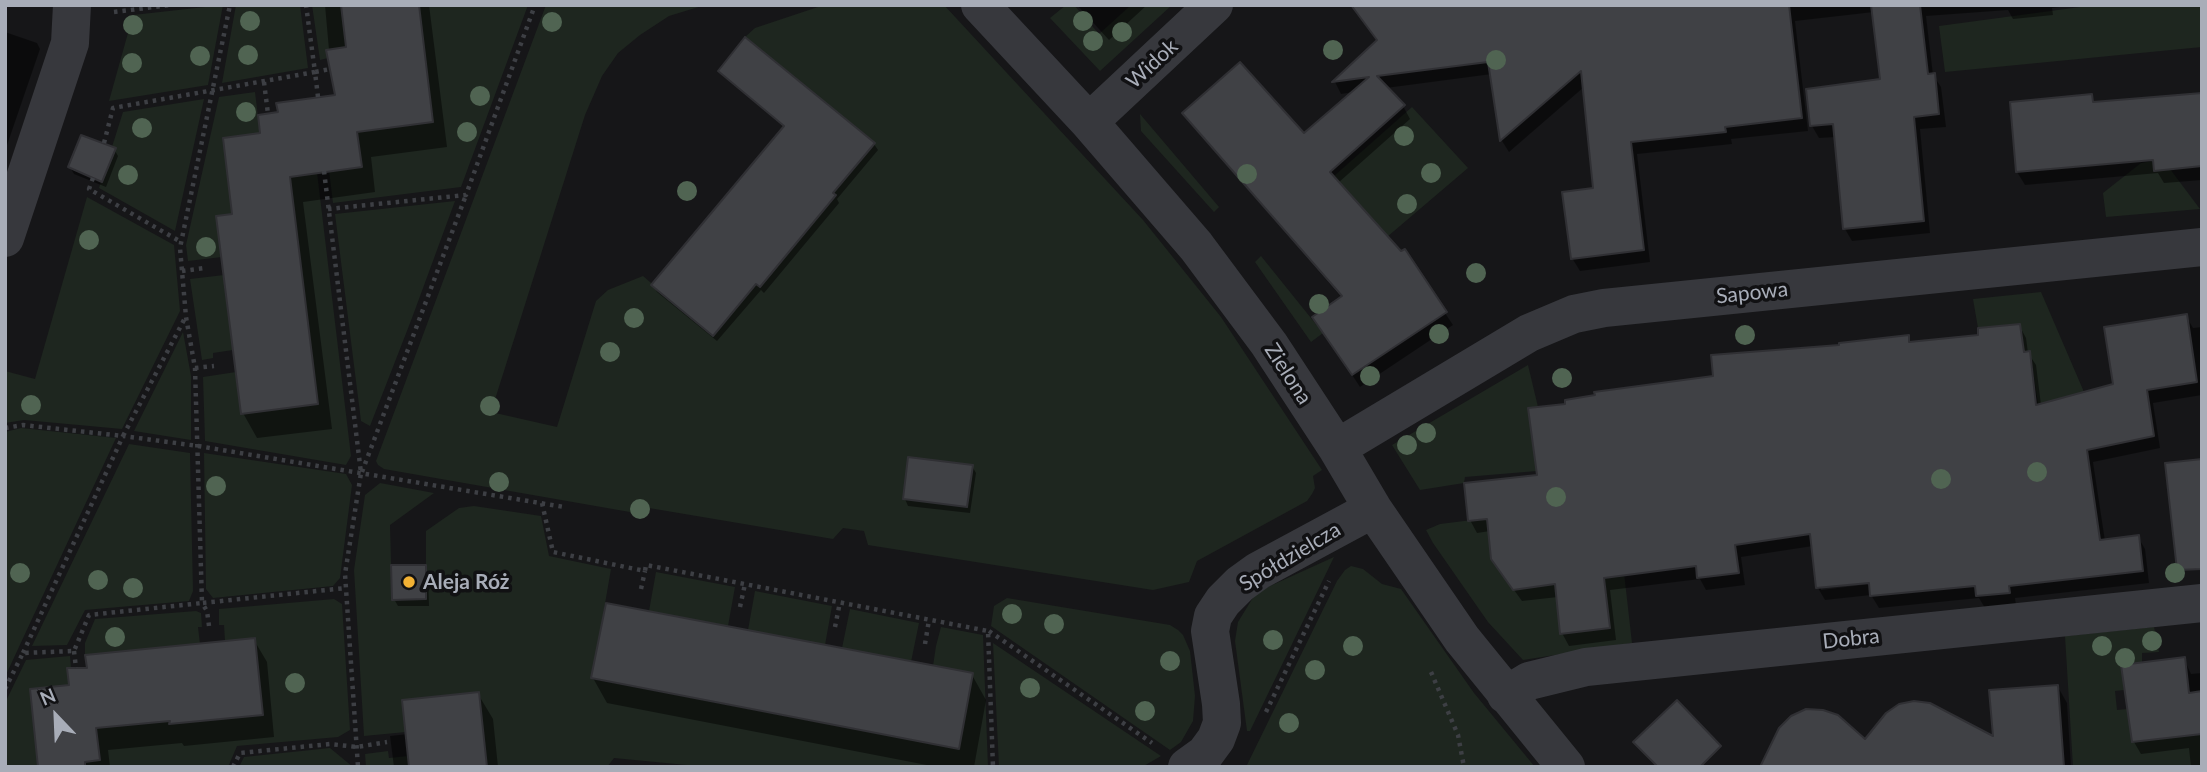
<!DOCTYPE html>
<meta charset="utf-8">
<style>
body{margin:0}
#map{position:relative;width:2207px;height:772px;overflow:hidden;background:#161618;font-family:Lato,sans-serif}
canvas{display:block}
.frame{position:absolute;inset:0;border:7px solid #a8adb8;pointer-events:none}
.north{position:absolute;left:21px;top:681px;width:70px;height:70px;-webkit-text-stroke:5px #111113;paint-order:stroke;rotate:337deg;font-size:19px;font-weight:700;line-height:28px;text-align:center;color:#a8adb8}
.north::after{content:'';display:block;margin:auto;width:24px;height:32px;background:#a8adb8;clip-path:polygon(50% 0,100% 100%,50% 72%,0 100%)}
</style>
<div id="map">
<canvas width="2207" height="772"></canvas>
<div class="frame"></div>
<div class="north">N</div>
</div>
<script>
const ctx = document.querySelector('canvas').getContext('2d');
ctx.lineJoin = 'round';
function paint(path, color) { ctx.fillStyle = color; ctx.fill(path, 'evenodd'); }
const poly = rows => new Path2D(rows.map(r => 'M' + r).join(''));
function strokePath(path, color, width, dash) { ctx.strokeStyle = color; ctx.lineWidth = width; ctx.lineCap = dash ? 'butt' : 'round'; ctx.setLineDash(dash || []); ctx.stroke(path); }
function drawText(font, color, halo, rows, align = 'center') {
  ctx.font = font + ' Lato,sans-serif'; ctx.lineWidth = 7; ctx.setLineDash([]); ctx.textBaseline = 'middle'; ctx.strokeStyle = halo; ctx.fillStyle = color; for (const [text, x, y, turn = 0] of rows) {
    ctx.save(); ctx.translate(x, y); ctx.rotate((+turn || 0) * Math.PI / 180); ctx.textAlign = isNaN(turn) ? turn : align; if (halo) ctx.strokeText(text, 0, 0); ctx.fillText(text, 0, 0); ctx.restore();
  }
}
paint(poly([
 [223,5,208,85,109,101,133,15],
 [236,5,300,5,308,68,222,83],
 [312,5,341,5,346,47,327,50,328,58,320,60],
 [419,5,528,5,461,187,333,203,329,171,361,167,357,132,433,122],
 [546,5,705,5,669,16,640,35,618,53,602,76,585,115,491,412,557,427,596,301,608,290,643,276,713,336,756,284,760,287,836,196,833,193,875,143,745,37,755,28,824,5,944,5,1143,220,1221,317,1322,470,1313,476,1315,488,1312,494,1307,501,1197,561,1189,582,1153,590,868,545,864,531,843,528,833,539,649,508,647,515,384,469,378,465,376,461],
 [1066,5,1074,5,1099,34,1131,5,1172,5,1100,71,1050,18],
 [2095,5,2202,5,2202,47,1945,72,1939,26],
 [255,92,260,133,223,139,232,214,222,257,188,261,186,245,219,97],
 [204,99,175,231,99,188,123,112],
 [1412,107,1468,168,1387,237,1334,176],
 [1140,114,1219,207,1214,212,1141,131],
 [2153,161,2155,171,2170,169,2200,209,2106,217,2103,193,2141,163],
 [317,172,351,456,346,465,205,441,203,377,236,372,241,413,318,404,290,176],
 [87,197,174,245,180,311,122,429,24,420,5,423,5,371,35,379],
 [455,201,412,318,370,426,361,421,335,214],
 [1261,256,1323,333,1311,342,1255,262],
 [224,275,233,350,213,353,213,358,202,360,190,279],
 [2041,292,2084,392,2062,398,2066,423,2039,410,2030,352,2024,352,2020,324,1978,328,1973,299],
 [183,332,191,376,191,440,134,431],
 [1528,365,1538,407,1528,409,1537,471,1465,477,1464,483,1420,490,1392,445],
 [21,428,116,438,5,677,5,432],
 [129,444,190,453,193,591,189,601,85,610,67,645,32,646],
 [204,453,346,474,352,485,340,578,333,586,213,598,206,589],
 [380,483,434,493,390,525,392,599,426,599,426,531,459,508,474,506,541,516,549,556,611,569,592,679,958,749,973,674,933,666,936,646,941,627,983,635,988,767,707,767,614,758,607,767,487,767,479,692,406,732,364,736,354,570,365,495],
 [1616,502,1632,643,1523,660,1488,622,1433,543,1426,530,1440,524],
 [1600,539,1610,628,1561,634,1555,584,1513,589],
 [1334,557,1250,731,1247,731,1235,641,1238,622,1254,596,1268,587],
 [1351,566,1363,569,1382,584,1401,589,1474,693,1535,767,1246,767,1337,581,1345,570],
 [656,572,735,587,728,626,649,611],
 [755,591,832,606,825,645,748,630],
 [1007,598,1170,625,1178,630,1183,635,1190,651,1195,696,1193,721,1181,742,1170,750,991,626,994,606],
 [334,599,342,604,350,730,338,737,237,746,228,767,86,767,85,762,100,759,96,728,169,721,170,724,263,715,255,639,225,641,224,625,219,625,219,609],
 [850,609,919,623,911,662,842,648],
 [196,611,201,613,202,627,198,627,200,644,85,655,85,643,95,619],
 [2154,627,2159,652,2142,653,2142,663,2122,665,2124,690,2115,691,2117,710,2128,709,2132,742,2202,734,2202,767,2073,767,2065,636],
 [993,643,1161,756,1142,767,999,767],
 [70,656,71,668,67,669,69,685,30,689,38,766,5,767,5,703,26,660],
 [330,748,353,767,239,767,244,757],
 [388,751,389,758,408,756,409,767,366,767,365,754]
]), '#1e261f');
paint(poly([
 [325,5,429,5,447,147,371,157,375,192,303,202,332,429,257,438,243,413,234,216,262,135,280,114,337,97,330,61],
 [1077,5,1147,5,1109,40],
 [1353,5,2074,5,2052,8,2053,15,2013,19,2008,10,1926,16,1933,75,1941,87,1946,127,1920,129,1930,233,1852,241,1845,229,1836,137,1819,138,1812,126,1808,90,1882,80,1874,12,1795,21,1808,131,1731,139,1732,144,1637,154,1650,262,1580,271,1572,258,1595,190,1584,87,1509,152,1502,141,1492,74,1386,88,1403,106,1410,119,1338,183,1445,313,1453,325,1360,387,1322,329,1342,298,1192,125,1185,113,1304,136,1354,92,1341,94,1335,82,1378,42],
 [5,32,37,43,40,49,5,151],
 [720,71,874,144,878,150,837,199,839,203,764,293,761,290,717,341,657,292,653,285,785,128,724,77],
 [2202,94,2202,180,2164,183,2158,173,2025,185,2017,172,2012,103,2091,96,2096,104],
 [114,149,118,156,106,187,74,174,70,167],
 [2186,316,2193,328,2202,327,2202,395,2153,403,2160,448,2093,462,2105,541,2138,537,2145,549,2149,583,2015,598,2016,605,1985,608,1979,598,1879,608,1871,595,1825,600,1818,588,1813,546,1741,557,1745,585,1706,590,1700,579,1610,590,1616,640,1569,646,1562,633,1558,597,1522,601,1501,572,1490,531,1477,533,1470,520,1539,476,1567,406,1715,378,1841,347,1908,337,1912,344,1980,336,2019,325,2026,338,2028,353,2036,365,2041,405,2114,385],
 [1877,580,1878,583,1821,590,1821,586],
 [972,466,976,473,970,513,908,506,905,499],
 [425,567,428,573,429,606,398,606,394,599],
 [254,640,267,662,274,737,184,746,182,743,108,750,110,767,39,767,71,686,89,669],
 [2184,659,2191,674,2202,673,2202,767,2191,767,2189,748,2141,754,2134,742],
 [972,675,986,700,974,767,937,767,607,703,593,678],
 [2058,687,2067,703,2071,767,1762,767,1866,741,1995,739],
 [478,694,493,719,498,767,394,767,390,736,408,734]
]), '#0007');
const building = poly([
 [341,5,419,5,433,122,357,132,362,167,290,177,318,404,241,414,216,216,232,214,223,138,260,133,258,115,278,112,276,103,335,95,326,50,346,47,341,5],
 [1351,5,1789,5,1802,118,1725,127,1726,132,1631,142,1644,250,1571,259,1562,192,1593,188,1581,71,1500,141,1488,62,1377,76,1405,105,1330,172,1401,251,1405,249,1447,312,1352,375,1312,317,1342,296,1182,113,1240,62,1304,133,1369,77,1332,82,1377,40,1351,5],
 [1871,5,1920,5,1928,74,1935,73,1939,114,1914,117,1924,221,1843,229,1833,124,1810,126,1806,89,1880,79,1871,5],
 [745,37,875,143,833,193,836,195,760,287,756,284,713,336,651,285,784,126,718,71,745,37],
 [2202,93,2202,166,2154,171,2153,160,2016,172,2010,102,2092,94,2093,102,2202,93],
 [81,135,116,148,102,182,68,167,81,135],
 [2187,314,2197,382,2147,390,2154,436,2087,450,2100,540,2139,535,2143,571,2009,586,2010,593,1976,596,1975,586,1870,596,1869,583,1816,588,1810,534,1735,545,1739,573,1697,578,1696,566,1604,578,1610,628,1560,634,1555,584,1513,590,1491,559,1487,519,1468,521,1464,483,1537,475,1528,408,1565,404,1565,400,1595,395,1594,392,1713,376,1711,355,1839,345,1839,343,1909,335,1909,342,1978,335,1978,328,2020,324,2024,352,2030,351,2036,405,2113,384,2104,327,2187,314],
 [908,457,973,465,967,507,903,499,908,457],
 [2202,459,2202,569,2177,570,2165,463,2202,459],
 [391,565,426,565,426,599,392,600,391,565],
 [606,603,973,673,959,749,591,678,606,603],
 [255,638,263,715,169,724,170,721,96,728,100,760,85,762,85,767,38,767,30,689,69,685,67,668,87,668,85,655,255,638],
 [2185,657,2189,693,2202,691,2202,734,2132,742,2121,665,2185,657],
 [2058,685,2064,767,1760,767,1779,728,1791,716,1806,709,1823,710,1838,715,1865,739,1886,713,1899,704,1914,701,1930,703,1993,736,1989,690,2058,685],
 [479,692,487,767,409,767,402,700,479,692],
 [1677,700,1721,746,1700,767,1658,767,1633,742,1677,700]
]);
paint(building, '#404145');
strokePath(building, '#303034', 2);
strokePath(poly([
 [114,12,170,5],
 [264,82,268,114],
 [318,97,315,72,330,69],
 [104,143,113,108,315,72,306,5],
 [324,171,361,473,345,574,358,767],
 [93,178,89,189,181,242],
 [328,209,466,195,535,5],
 [182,271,205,268],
 [195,368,214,366],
 [5,428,23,425,123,436,185,318],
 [362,472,466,195],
 [542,503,553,552,645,571,646,565,988,631,993,767],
 [641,589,645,571],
 [740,607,745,584],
 [209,626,207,611,202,603,346,588],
 [835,627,840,602],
 [989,631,1152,743],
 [925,644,929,620],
 [74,651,76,668],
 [23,653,123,436,198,446,564,507],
 [1431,672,1458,735,1464,767],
 [5,689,23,653,74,651,89,615,202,603,195,368,186,317,180,248,230,5],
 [1266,712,1329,581],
 [233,767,240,753,330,744,357,747,387,742]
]), '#3d3f44', 4.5, [3.5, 5]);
strokePath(poly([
 [980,5,1089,122,1196,246,1269,344,1337,448,1373,509,1462,639,1566,767],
 [1089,122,1214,5],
 [5,238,70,43,72,5],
 [1337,448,1529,333,1574,314,1604,308,2202,247],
 [1506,695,1529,681,1586,667,2202,603],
 [1187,767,1205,754,1216,739,1222,723,1221,704,1210,631,1213,616,1223,601,1240,584,1258,571,1373,509]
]), '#37383d', 38);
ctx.fillStyle = '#506452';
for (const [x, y] of [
 [250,21],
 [1083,21],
 [552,22],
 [133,25],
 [1122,32],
 [1093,41],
 [1333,50],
 [248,55],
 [200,56],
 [1496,60],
 [132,63],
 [480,96],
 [246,112],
 [142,128],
 [467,132],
 [1404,136],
 [1431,173],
 [1247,174],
 [128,175],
 [687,191],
 [1407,204],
 [89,240],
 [206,247],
 [1476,273],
 [1319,304],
 [634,318],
 [1439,334],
 [1745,335],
 [610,352],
 [1370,376],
 [1562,378],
 [31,405],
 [490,406],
 [1426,433],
 [1407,445],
 [2037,472],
 [1941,479],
 [499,482],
 [216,486],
 [1556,497],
 [640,509],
 [20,573],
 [2175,573],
 [98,580],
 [133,588],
 [1012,614],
 [1054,624],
 [115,637],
 [1273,640],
 [2152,641],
 [1353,646],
 [2102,646],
 [2125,658],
 [1170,661],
 [1315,670],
 [295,683],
 [1030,688],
 [1145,711],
 [1289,723]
]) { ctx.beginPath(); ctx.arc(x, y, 10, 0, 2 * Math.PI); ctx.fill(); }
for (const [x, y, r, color] of [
 [409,582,7,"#f2b134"]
]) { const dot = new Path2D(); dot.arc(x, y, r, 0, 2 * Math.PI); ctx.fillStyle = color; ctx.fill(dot); strokePath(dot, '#111113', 2.5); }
drawText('21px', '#a8adb8', '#111113', [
 ["Widok",1152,64,-43],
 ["Sapowa",1752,293,-6],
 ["Zielona",1288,374,57],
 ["Spółdzielcza",1290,557,-31],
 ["Dobra",1851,639,-6]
]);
drawText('bold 21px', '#a8adb8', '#111113', [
 ["Aleja Róż",423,582]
], 'left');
</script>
